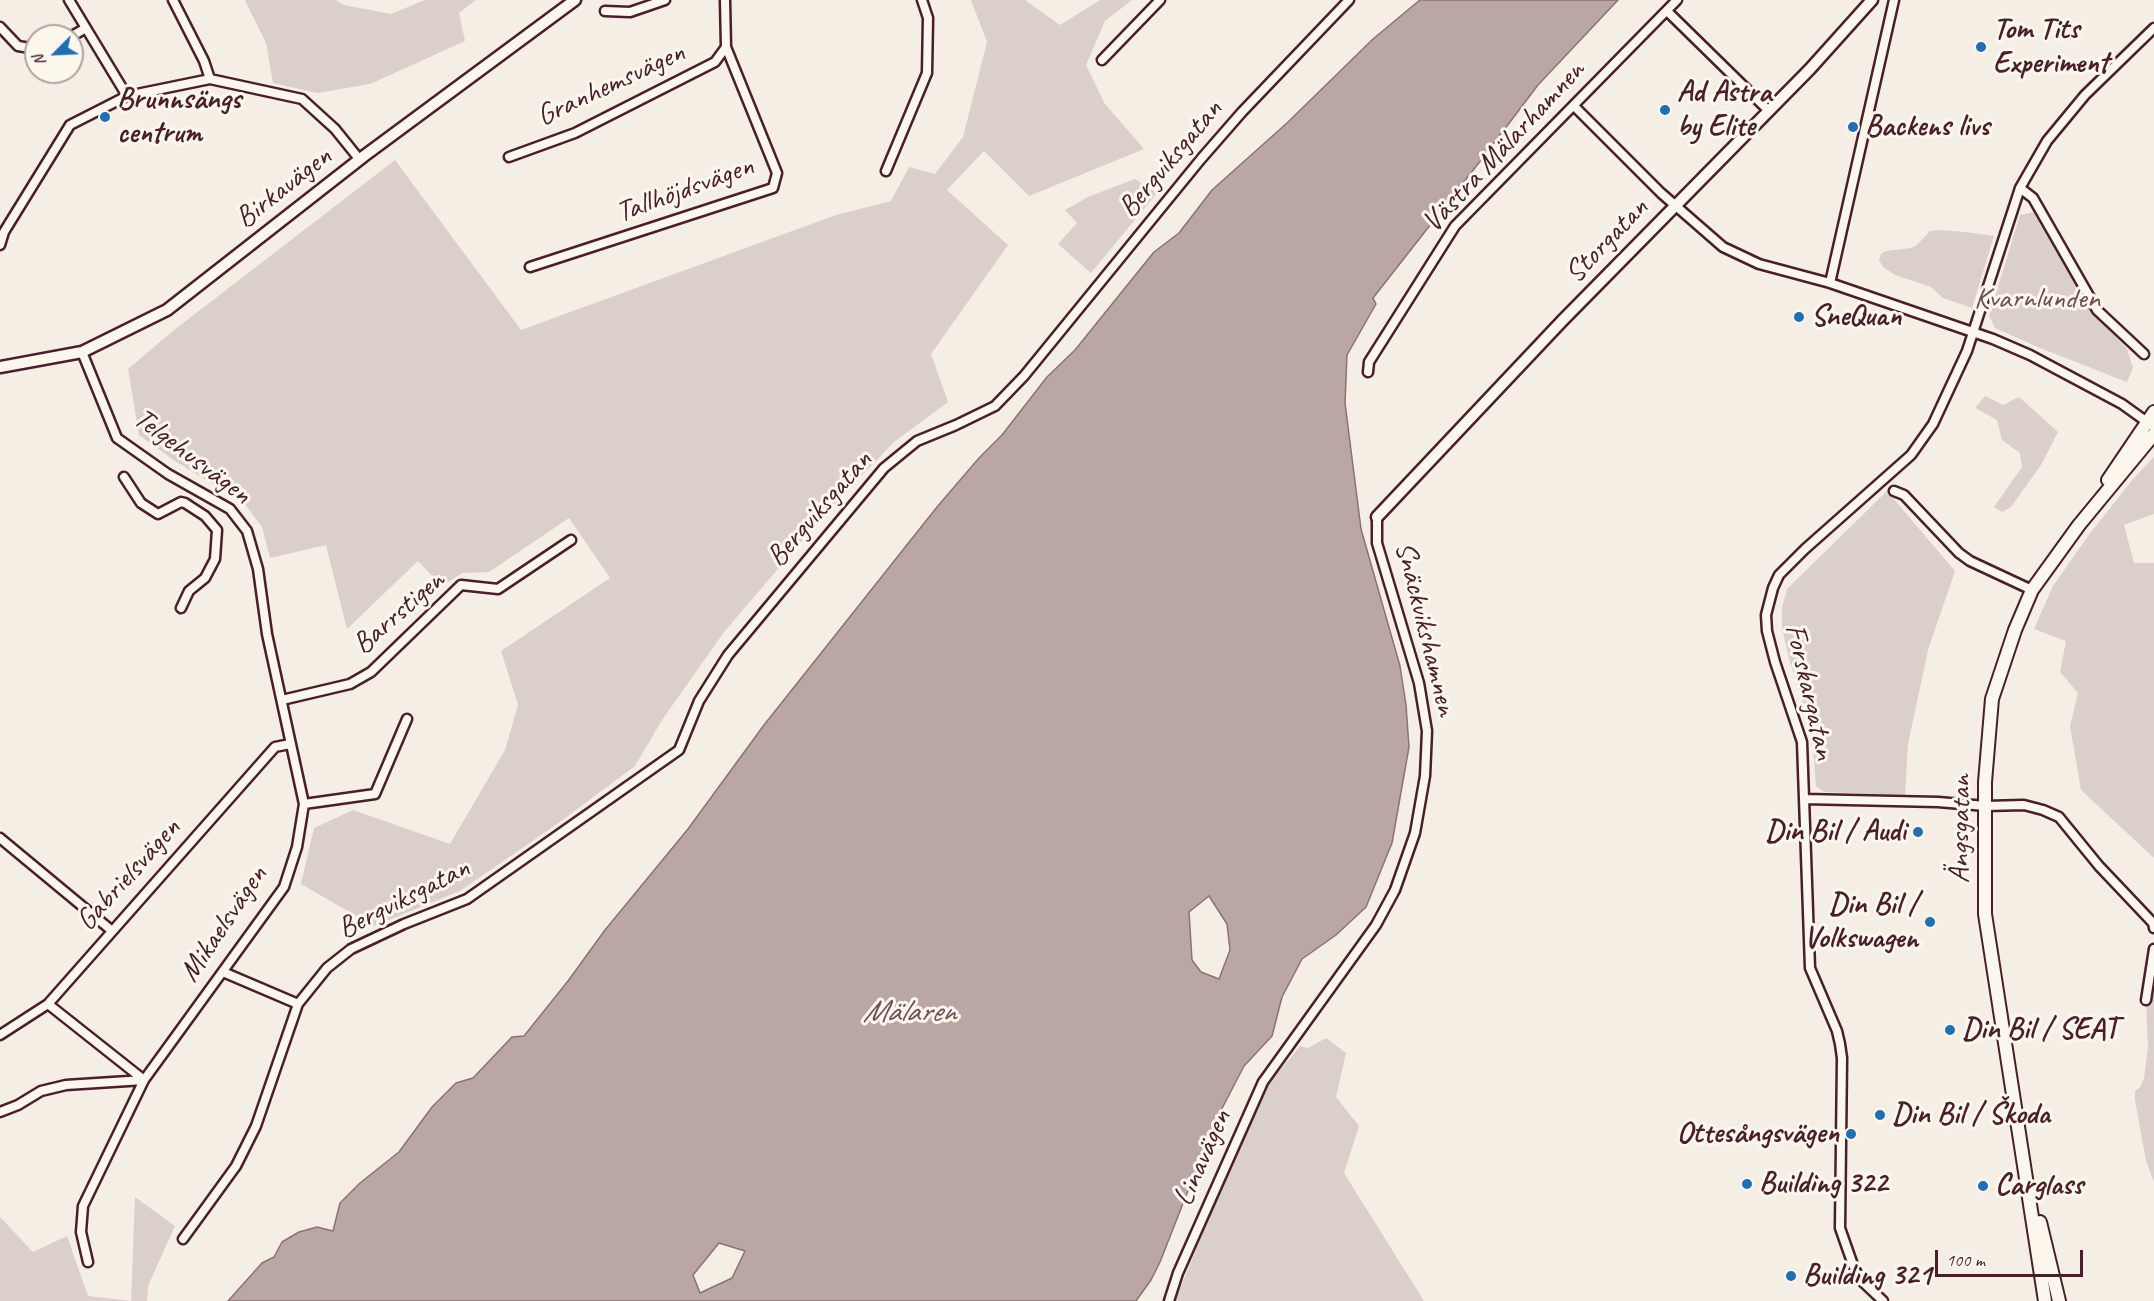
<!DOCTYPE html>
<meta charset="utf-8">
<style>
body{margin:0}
#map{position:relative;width:2154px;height:1301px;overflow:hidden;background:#f4eee4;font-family:Caveat,sans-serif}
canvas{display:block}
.north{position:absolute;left:24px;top:24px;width:60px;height:60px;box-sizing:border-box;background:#fbf7ec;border:2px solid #b4a19f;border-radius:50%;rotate:246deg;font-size:16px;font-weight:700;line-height:24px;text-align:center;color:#4a1f2b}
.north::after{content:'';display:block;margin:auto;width:21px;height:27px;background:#1f6fb2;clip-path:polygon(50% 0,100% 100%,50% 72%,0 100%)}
.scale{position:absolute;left:1935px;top:1250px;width:148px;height:27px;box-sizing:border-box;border:3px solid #4a1f2b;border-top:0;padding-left:8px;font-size:18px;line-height:21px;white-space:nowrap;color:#4a1f2b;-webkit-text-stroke:4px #fbf7ec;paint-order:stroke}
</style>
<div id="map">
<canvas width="2154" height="1301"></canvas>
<div class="north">N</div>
<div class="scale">100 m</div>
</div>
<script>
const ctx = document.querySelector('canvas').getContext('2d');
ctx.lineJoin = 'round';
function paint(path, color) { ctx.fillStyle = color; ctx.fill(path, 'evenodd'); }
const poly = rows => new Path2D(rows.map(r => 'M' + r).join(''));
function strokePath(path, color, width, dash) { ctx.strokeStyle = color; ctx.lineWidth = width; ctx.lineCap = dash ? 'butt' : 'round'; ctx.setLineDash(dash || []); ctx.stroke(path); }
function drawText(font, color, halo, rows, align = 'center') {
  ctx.font = font + ' Caveat,sans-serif'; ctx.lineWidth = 6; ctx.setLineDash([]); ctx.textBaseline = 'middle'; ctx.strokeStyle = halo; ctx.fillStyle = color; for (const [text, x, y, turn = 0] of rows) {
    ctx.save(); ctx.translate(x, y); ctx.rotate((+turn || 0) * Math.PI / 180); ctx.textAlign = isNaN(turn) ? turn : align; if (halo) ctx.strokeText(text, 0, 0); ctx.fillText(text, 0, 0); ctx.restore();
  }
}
paint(poly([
 [245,0,336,0,344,5,391,14,425,0,476,0,459,13,465,41,370,84,317,93,273,83,266,43],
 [971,0,1025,0,1060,25,1100,0,1132,0,1105,21,1086,65,1105,104,1144,149,1029,196,984,151,947,190,1008,245,931,354,948,402,894,442,824,515,724,632,662,720,635,766,557,824,460,891,374,926,301,884,314,828,353,810,450,844,505,750,518,705,501,651,610,578,569,518,489,572,462,573,442,586,418,561,347,629,326,545,270,558,262,527,244,503,175,461,139,435,128,369,174,330,395,160,521,330,836,215,891,201,909,167,935,174,963,137,987,42],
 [1135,179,1157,193,1091,273,1058,244,1077,223,1065,210,1088,197],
 [2033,212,2091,309,2127,349,2133,368,2127,382,2040,348,1995,328,1989,316,2020,215],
 [1939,230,1966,232,1994,236,1972,308,1943,298,1931,287,1895,275,1883,267,1879,260,1881,254,1886,251,1911,248,1917,245,1930,231],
 [1985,396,2003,405,2019,397,2058,432,2041,465,2011,507,2002,512,1994,507,2022,467,2020,453,2002,440,1997,420,1975,408],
 [2154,457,2154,514,2124,525,2134,563,2154,563,2154,858,2081,790,2070,726,2078,693,2060,672,2066,641,2034,629,2053,586,2088,536,2133,479],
 [1887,491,1955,571,1928,650,1908,744,1905,795,1824,792,1816,786,1812,732,1790,662,1782,628,1782,608,1787,589],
 [2154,949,2154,1182,2146,1161,2135,1100,2135,1091,2140,1087,2144,1078,2148,1047,2146,1000],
 [1326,1038,1346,1053,1336,1097,1359,1126,1344,1173,1424,1301,1175,1301,1249,1120,1267,1086,1300,1046,1308,1048],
 [135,1197,175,1226,148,1286,147,1301,0,1301,0,1217,33,1252,67,1236,88,1296,131,1301]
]), '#dbd0c9');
const water = poly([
 [1420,0,1618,0,1538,85,1485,155,1373,298,1376,304,1347,355,1345,403,1361,529,1400,666,1406,705,1409,747,1392,843,1366,907,1336,935,1302,959,1282,997,1272,1036,1244,1066,1215,1122,1160,1262,1151,1280,1136,1301,228,1301,262,1263,274,1257,282,1242,299,1232,317,1227,333,1231,340,1203,360,1183,399,1152,432,1107,456,1083,473,1078,512,1037,524,1036,568,981,605,930,688,829,764,725,937,507,979,458,1002,435,1047,377,1075,350,1154,252,1179,233,1212,190,1287,123,1373,39,1420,0],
 [1209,896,1227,924,1230,950,1219,979,1201,972,1192,960,1189,912,1209,896],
 [719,1243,745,1251,732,1278,700,1293,693,1275,719,1243]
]);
paint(water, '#baa7a5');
strokePath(water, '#8d7174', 1.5);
const minor = poly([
 [69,0,127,96],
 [173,0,204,61,210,79],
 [605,11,630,12,665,0],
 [1667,11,1769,111],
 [0,27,18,46,36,49],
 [72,36,86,28],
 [1102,60,1160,0],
 [1574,106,1661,193,1723,247,1759,264,1830,283,1993,339,2030,355,2122,404,2154,427],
 [509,157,575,133,715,62,726,47],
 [886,171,927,73,928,18,922,0],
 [2020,188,2033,198,2097,310,2144,354],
 [0,245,4,232,70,125,127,96,210,79,302,99,335,129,360,160],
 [530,267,773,188,777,173,726,47,725,0],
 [1830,283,1894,0],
 [82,352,117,438,168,474,230,509,247,531,258,569,267,634,304,804,297,847,284,887,144,1080,83,1206,81,1232,88,1262],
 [1368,372,1369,362,1455,226,1677,0],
 [124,477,141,503,158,514,181,502,185,503,205,516,217,530,215,559,205,578,189,591,181,608],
 [1894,491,1904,495,1959,553,1970,561,2032,590],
 [282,700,350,684,371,672,461,585,498,589,571,540],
 [1804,799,1938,802,1986,806,2024,805,2043,810,2059,817,2099,866,2153,923,2154,928],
 [304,804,375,794,407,719],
 [0,838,111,930],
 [223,972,298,1004],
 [2146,1000,2154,949],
 [48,1004,144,1080],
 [0,1035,48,1004,275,747,290,744],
 [0,1112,18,1105,41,1091,66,1085,144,1080],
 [183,1239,236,1166,256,1126,298,1004,327,968,351,949,404,924,467,899,679,750,699,701,728,655,884,468,917,441,956,425,995,406,1024,376,1201,159,1242,112,1349,0],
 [1169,1301,1178,1273,1263,1082,1376,925,1395,890,1415,833,1425,776,1427,731,1419,683,1377,543,1377,517],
 [1883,1301,1863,1282,1853,1265,1840,1228,1842,1058,1840,1044,1837,1031,1810,968,1802,742,1775,662,1767,631,1766,615,1773,588,1779,575,1805,549,1911,455,1933,424,1967,351,2020,188,2047,141,2085,95,2154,28]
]);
const tertiary = poly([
 [0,367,82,352,167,310,364,156,575,0],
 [1377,517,1562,321,1810,69,1872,0]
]);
const secondary = poly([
 [2108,480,2154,412],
 [2040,1222,2059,1301],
 [2045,1301,1985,914,1985,782,1992,699,2015,630,2032,590,2079,525,2154,434]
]);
strokePath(minor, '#4a1f2b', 13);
strokePath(tertiary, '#4a1f2b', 15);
strokePath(secondary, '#4a1f2b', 16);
strokePath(minor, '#fbf7ec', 8);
strokePath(tertiary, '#fbf7ec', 10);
strokePath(secondary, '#fbf7ec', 12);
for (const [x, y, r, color] of [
 [1981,47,6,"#1f6fb2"],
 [1665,110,6,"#1f6fb2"],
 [105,117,6,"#1f6fb2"],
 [1853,127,6,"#1f6fb2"],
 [1799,317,6,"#1f6fb2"],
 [1918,832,6,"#1f6fb2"],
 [1930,922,6,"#1f6fb2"],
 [1950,1030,6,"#1f6fb2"],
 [1880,1115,6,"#1f6fb2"],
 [1851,1134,6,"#1f6fb2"],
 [1747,1184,6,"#1f6fb2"],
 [1983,1186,6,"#1f6fb2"],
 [1791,1276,6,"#1f6fb2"]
]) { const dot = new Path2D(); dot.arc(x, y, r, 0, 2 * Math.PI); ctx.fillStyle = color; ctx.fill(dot); strokePath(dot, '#fbf7ec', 2); }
drawText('bold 30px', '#4a1f2b', '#fbf7ec', [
 ["Tom Tits",1993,30],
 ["Experiment",1993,64],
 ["Ad Astra",1677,93],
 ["by Elite",1677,127],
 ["Brunnsängs",117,100],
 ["centrum",117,134],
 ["Backens livs",1865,127],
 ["SneQuan",1811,317],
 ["Din Bil / Audi",1906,832,"right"],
 ["Din Bil /",1918,905,"right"],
 ["Volkswagen",1918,939,"right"],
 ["Din Bil / SEAT",1962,1030],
 ["Din Bil / Škoda",1892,1115],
 ["Ottesångsvägen",1839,1134,"right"],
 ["Building 322",1759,1184],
 ["Carglass",1995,1186],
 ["Building 321",1803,1276]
], 'left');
drawText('30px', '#4a1f2b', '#fbf7ec', [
 ["Granhemsvägen",611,85,-25],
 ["Västra Mälarhamnen",1504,147,-47],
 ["Bergviksgatan",1171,159,-50],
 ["Birkavägen",284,188,-38],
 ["Tallhöjdsvägen",685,190,-20],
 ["Storgatan",1607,241,-46],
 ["Telgehusvägen",192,457,37],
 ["Bergviksgatan",820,509,-49],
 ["Barrstigen",399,613,-41],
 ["Snäckvikshamnen",1425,629,76],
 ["Forskargatan",1809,692,77],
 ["Ängsgatan",1961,829,-89],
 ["Gabrielsvägen",129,875,-48],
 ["Bergviksgatan",404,899,-27],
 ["Mikaelsvägen",224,924,-56],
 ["Linavägen",1203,1158,-66]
]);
drawText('30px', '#6e4b52', '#fbf7ec', [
 ["Kvarnlunden",2037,299]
]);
drawText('italic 32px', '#714f56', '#fbf7ec', [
 ["Mälaren",909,1013]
]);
</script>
